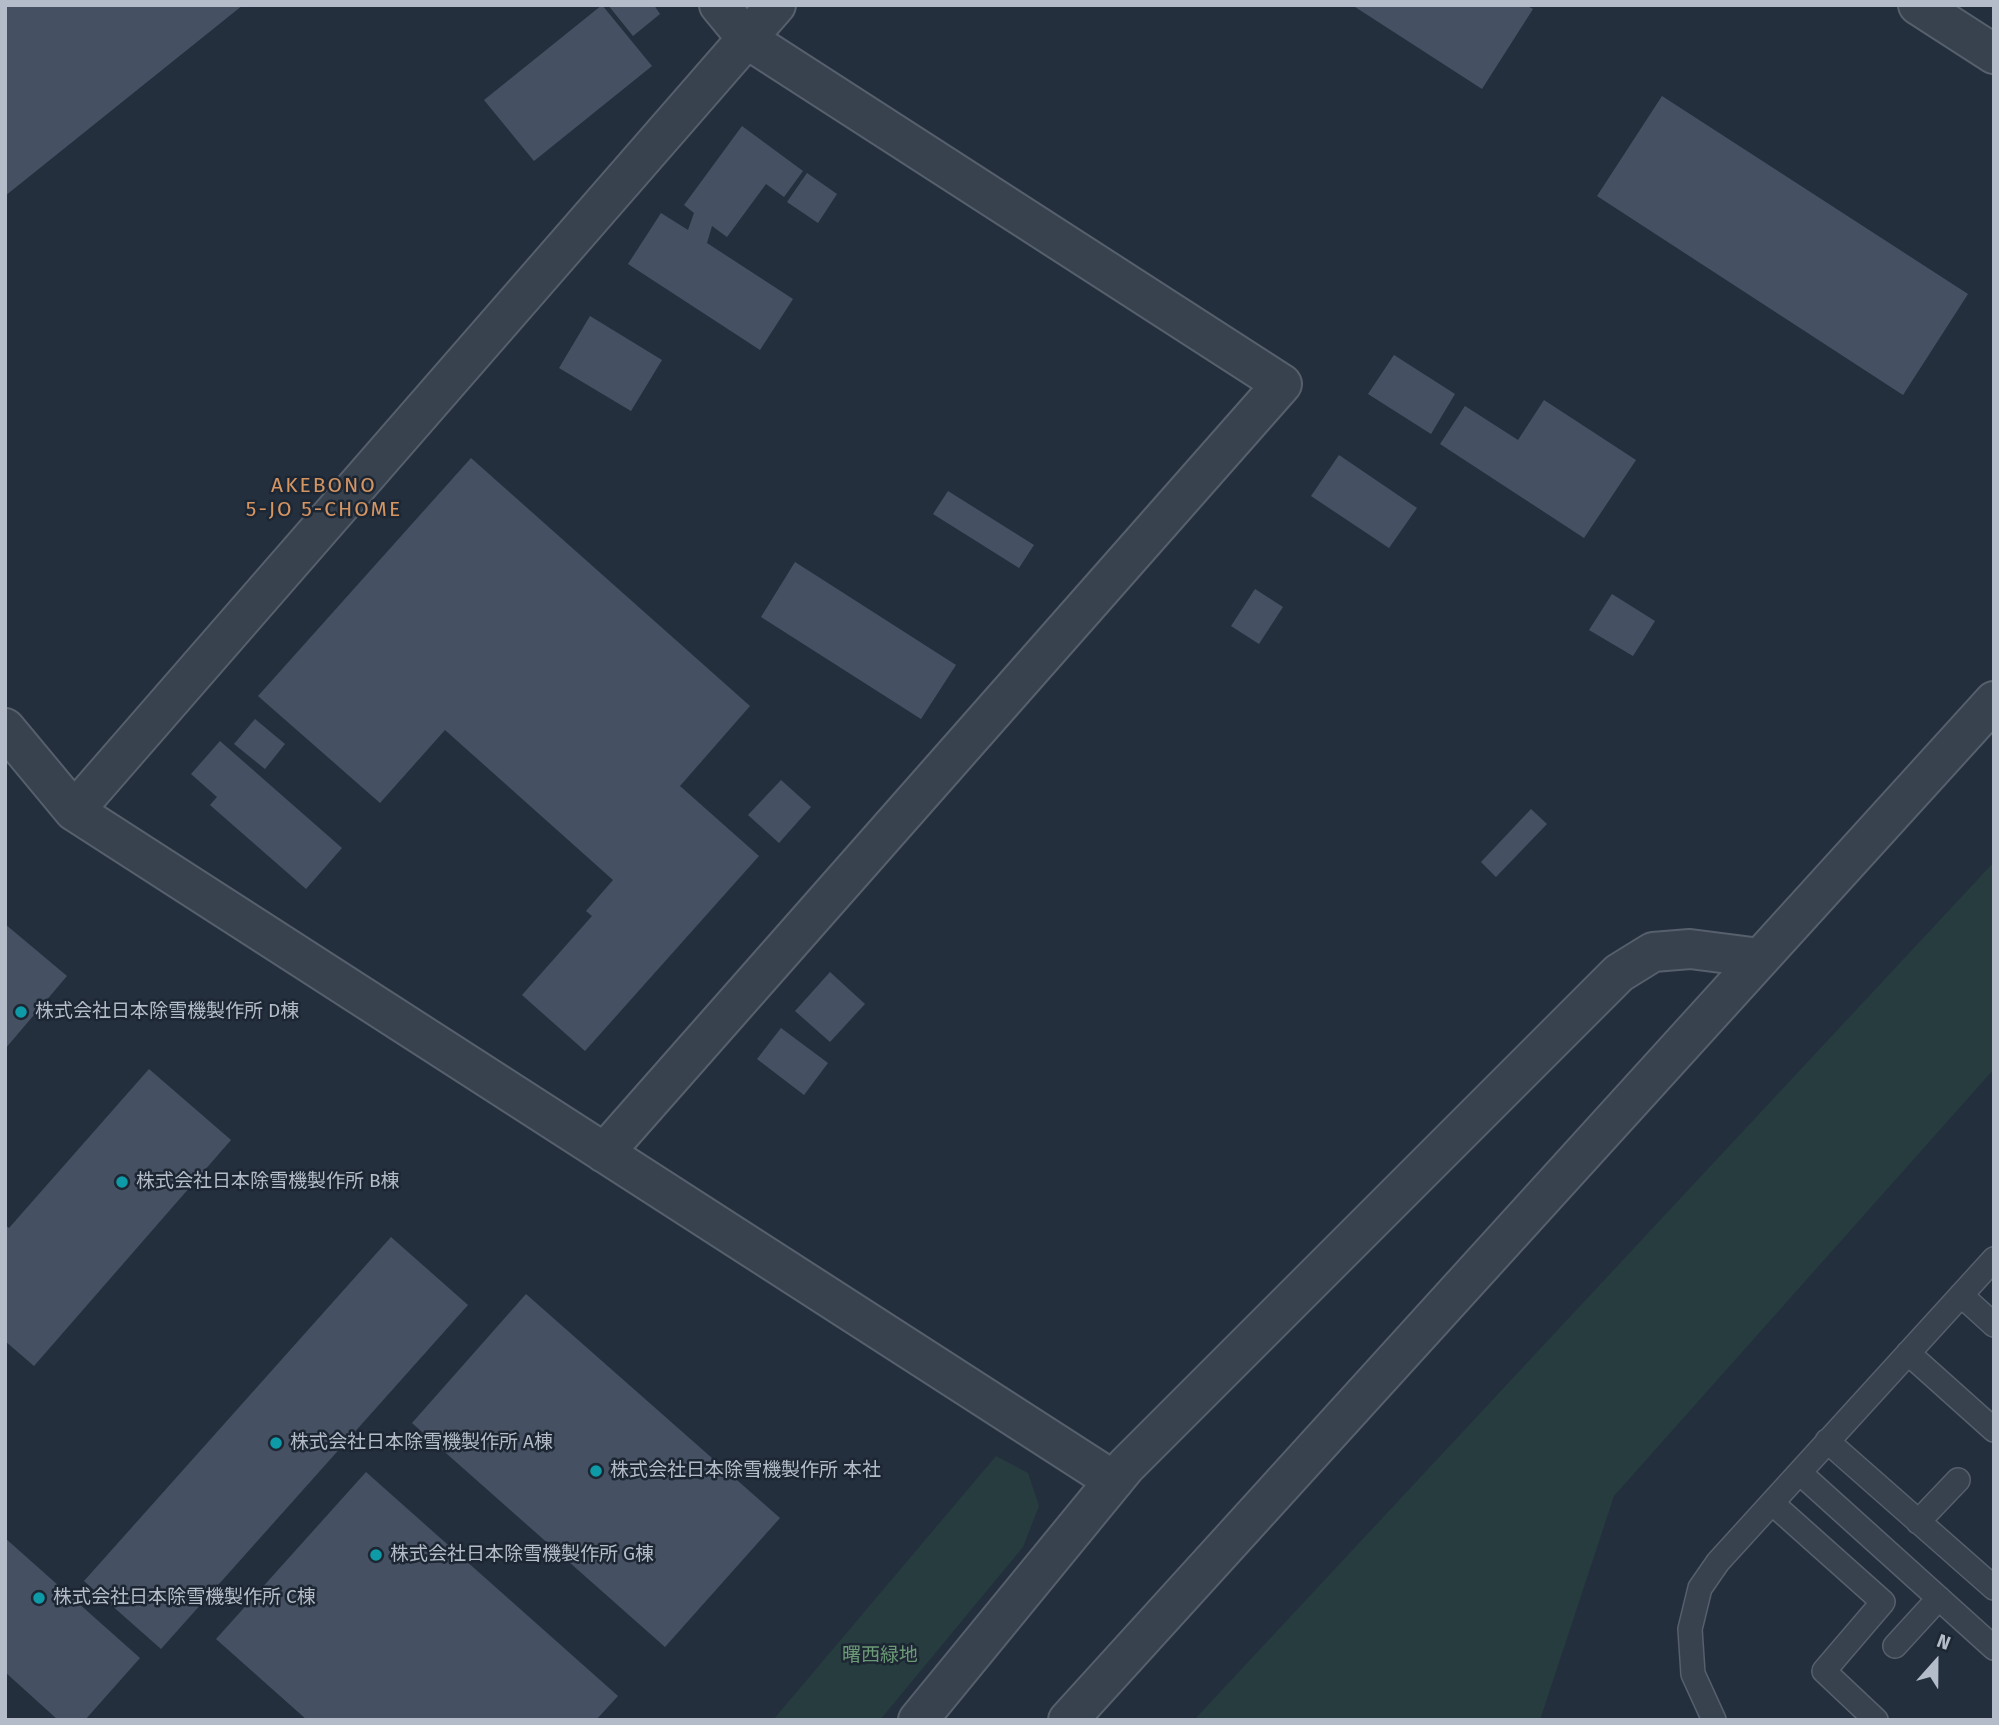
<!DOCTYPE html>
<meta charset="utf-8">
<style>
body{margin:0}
#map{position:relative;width:1999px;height:1725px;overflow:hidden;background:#242f3e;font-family:"Fira Sans",sans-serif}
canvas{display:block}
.frame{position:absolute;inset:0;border:7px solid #b4bcc9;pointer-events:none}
.north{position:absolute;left:1901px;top:1627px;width:70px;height:70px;-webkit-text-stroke:5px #1d2633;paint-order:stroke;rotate:21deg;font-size:19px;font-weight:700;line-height:28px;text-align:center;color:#b4bcc9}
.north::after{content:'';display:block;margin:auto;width:24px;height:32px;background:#b4bcc9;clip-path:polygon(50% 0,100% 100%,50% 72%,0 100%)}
</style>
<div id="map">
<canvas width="1999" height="1725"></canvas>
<div class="frame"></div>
<div class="north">N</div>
</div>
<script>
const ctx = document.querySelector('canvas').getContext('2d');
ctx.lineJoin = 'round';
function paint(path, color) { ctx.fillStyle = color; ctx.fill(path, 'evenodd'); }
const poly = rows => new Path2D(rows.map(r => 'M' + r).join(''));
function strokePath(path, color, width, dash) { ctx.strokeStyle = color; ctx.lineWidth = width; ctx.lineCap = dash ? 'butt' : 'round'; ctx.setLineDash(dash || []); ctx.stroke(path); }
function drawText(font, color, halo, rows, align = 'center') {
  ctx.font = font + ' "Fira Sans","Noto Sans JP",sans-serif'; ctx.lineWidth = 5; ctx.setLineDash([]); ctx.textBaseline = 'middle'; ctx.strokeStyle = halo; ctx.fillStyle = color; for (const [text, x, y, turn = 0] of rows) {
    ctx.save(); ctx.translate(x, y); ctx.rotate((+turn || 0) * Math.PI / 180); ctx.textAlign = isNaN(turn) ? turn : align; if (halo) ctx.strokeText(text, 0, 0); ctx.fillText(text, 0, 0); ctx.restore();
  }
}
paint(poly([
 [1994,862,1994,1069,1614,1496,1540,1720,1194,1720],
 [996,1456,1028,1473,1039,1506,1023,1547,880,1720,773,1720]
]), '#263c3f');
paint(poly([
 [5,5,243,5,5,196],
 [602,5,652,66,534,161,484,100],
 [608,5,654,5,660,14,633,36],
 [1352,5,1526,5,1533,9,1482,89],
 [1662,96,1968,294,1903,395,1597,196],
 [742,126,803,171,784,197,766,184,727,237,712,226,707,243,793,299,760,350,628,264,661,213,688,230,694,213,684,205],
 [807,173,837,194,818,223,787,202],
 [590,316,662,360,631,411,559,368],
 [1394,355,1455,394,1431,434,1368,394],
 [1544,400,1636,460,1584,538,1440,444,1465,406,1518,440],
 [1339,455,1417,508,1389,548,1311,496],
 [471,458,750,706,680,786,759,856,585,1051,522,995,592,916,586,911,613,880,445,730,380,803,258,696],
 [948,491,1034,545,1019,568,933,514],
 [795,562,956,665,921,719,761,617],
 [1255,589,1283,607,1259,644,1231,626],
 [1612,594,1655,621,1633,656,1589,630],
 [255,719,285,744,265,769,234,744],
 [220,741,342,848,306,889,210,805,217,797,191,774],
 [781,780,811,807,779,843,748,815],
 [1531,809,1547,824,1496,877,1481,862],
 [5,924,67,976,5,1049],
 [830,972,865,1004,830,1042,795,1011],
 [781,1028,828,1063,804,1095,757,1059],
 [149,1069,231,1140,34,1366,5,1341,5,1225,9,1228],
 [391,1237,468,1305,161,1649,84,1581],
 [526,1294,780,1518,665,1647,412,1423],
 [366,1472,618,1696,596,1720,307,1720,216,1639],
 [5,1538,140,1658,85,1720,58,1720,5,1672]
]), '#455162');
const service = poly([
 [1961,1295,1994,1325],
 [1908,1353,1994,1430],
 [1827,1441,1994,1588],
 [1800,1473,1994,1648],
 [1772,1503,1883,1602,1824,1671,1876,1720],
 [1918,1522,1958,1480],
 [1895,1646,1939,1598],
 [1714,1720,1693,1674,1690,1629,1700,1588,1718,1562,1994,1259]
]);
const minor = poly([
 [1918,5,1994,54],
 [5,728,74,811,1114,1481],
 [74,811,776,5],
 [604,1153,1282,384,747,39,719,5],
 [918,1720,1126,1466,1619,973,1653,952,1690,949,1760,958],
 [1068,1720,1994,701]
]);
strokePath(service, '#565f6c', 26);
strokePath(minor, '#565f6c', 42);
strokePath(service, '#38414e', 23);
strokePath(minor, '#38414e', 38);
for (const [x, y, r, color] of [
 [21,1012,7,"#0f9aa8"],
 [122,1182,7,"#0f9aa8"],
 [276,1443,7,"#0f9aa8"],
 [596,1471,7,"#0f9aa8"],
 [376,1555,7,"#0f9aa8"],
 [39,1598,7,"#0f9aa8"]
]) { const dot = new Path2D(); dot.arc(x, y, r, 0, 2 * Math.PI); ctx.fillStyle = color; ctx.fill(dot); strokePath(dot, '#1d2633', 2.5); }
drawText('19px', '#b4bcc9', '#1d2633', [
 ["株式会社日本除雪機製作所 D棟",35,1012],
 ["株式会社日本除雪機製作所 B棟",136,1182],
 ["株式会社日本除雪機製作所 A棟",290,1443],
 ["株式会社日本除雪機製作所 本社",610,1471],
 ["株式会社日本除雪機製作所 G棟",390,1555],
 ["株式会社日本除雪機製作所 C棟",53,1598]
], 'left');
drawText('19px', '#6b9a76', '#1d2633', [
 ["曙西緑地",880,1656]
]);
ctx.letterSpacing = '2px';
drawText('21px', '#d59563', '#1d2633', [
 ["AKEBONO",324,486],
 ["5-JO 5-CHOME",324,510]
]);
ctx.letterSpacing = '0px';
</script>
